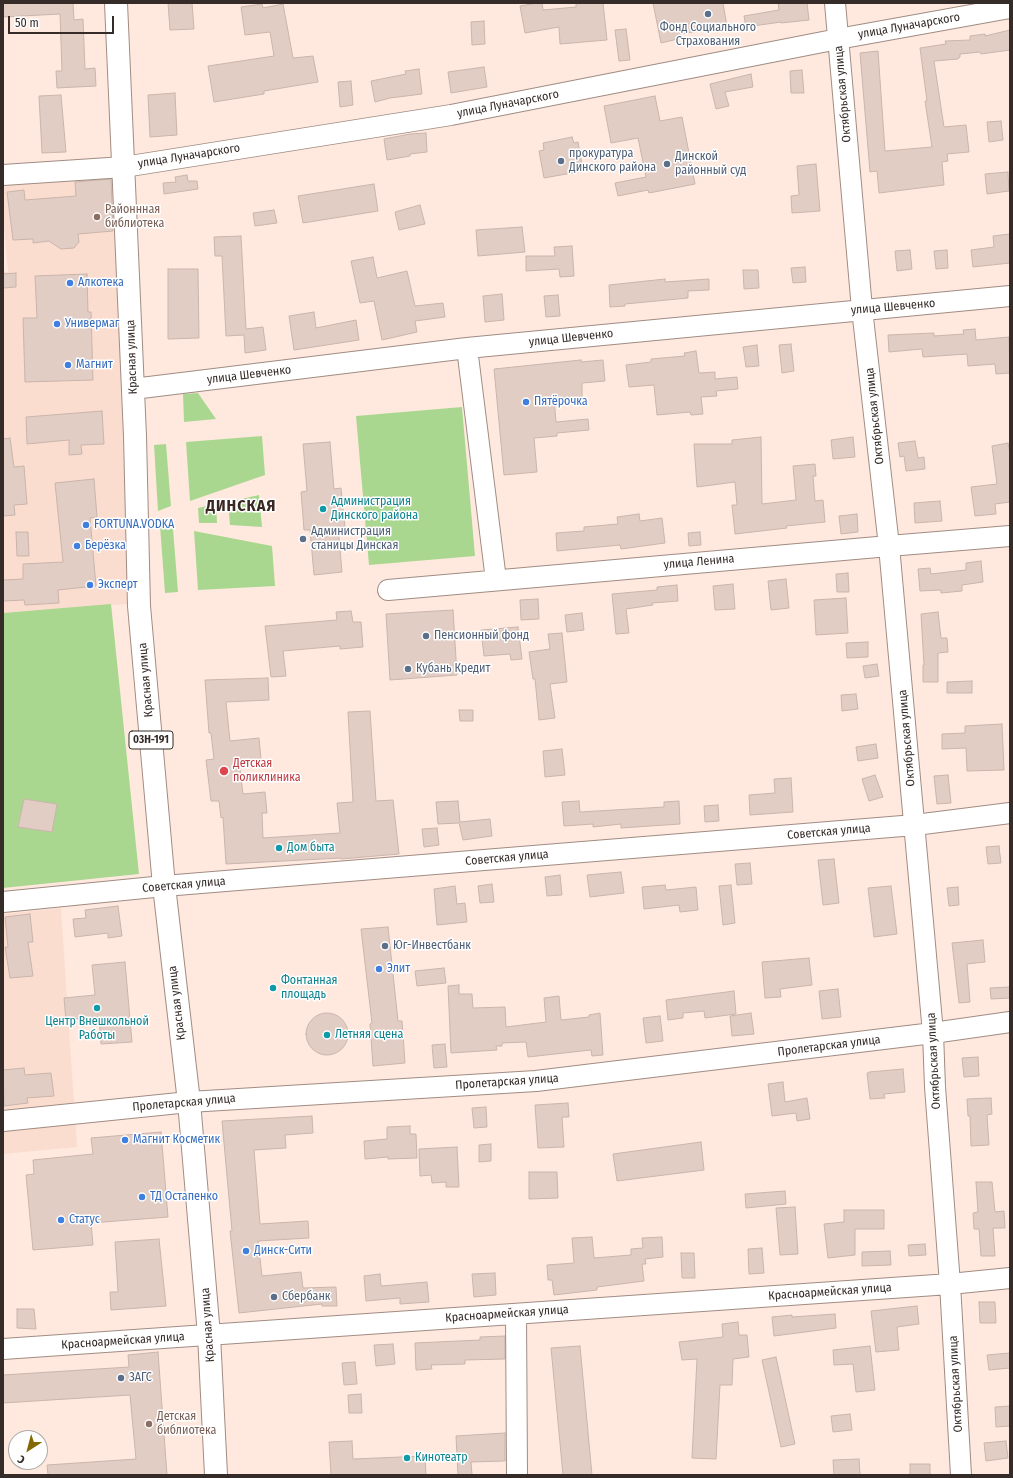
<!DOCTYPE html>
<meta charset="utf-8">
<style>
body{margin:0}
#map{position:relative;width:1013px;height:1478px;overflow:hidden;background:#ffe9df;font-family:"Fira Sans Condensed",sans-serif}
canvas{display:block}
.frame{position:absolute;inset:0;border:4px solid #352c29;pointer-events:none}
.north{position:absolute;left:8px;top:1430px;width:40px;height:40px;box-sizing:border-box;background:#fff;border:1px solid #aeaba9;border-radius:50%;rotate:216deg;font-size:11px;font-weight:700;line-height:16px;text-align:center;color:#352c29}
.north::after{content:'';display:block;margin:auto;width:14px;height:18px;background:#846902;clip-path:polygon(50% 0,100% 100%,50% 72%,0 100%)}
.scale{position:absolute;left:8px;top:16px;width:106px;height:18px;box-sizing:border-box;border:2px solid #352c29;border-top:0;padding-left:5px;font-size:12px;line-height:14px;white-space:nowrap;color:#352c29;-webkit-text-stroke:3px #fff;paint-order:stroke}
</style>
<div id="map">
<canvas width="1013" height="1478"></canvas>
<div class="frame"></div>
<div class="north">С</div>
<div class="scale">50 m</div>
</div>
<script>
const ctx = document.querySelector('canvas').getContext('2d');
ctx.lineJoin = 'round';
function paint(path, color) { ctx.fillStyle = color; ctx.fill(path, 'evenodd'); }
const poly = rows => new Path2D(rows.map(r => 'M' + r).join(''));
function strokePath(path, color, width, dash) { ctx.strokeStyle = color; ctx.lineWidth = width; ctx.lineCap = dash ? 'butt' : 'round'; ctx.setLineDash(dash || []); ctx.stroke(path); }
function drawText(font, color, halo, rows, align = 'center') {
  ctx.font = font + ' "Fira Sans Condensed",sans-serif'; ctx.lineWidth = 3; ctx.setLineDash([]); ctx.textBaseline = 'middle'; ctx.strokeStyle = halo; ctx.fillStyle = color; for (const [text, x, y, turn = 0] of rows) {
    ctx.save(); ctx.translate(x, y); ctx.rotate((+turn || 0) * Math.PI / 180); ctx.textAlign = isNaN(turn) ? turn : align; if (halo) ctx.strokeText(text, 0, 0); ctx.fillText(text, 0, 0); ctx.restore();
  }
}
paint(poly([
 [119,172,128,604,3,613,3,272,8,272,3,216,3,181],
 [61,908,77,1147,3,1154,3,914]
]), '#fbddd0');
paint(poly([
 [198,393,216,419,184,422,183,394],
 [462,407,475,556,369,565,356,416],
 [262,436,265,475,190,501,186,442],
 [166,444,171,506,158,511,154,445],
 [259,495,262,527,230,525,228,502],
 [216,504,217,523,199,523,198,508],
 [160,526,173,529,178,592,165,593],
 [194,531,272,546,275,586,198,590],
 [111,604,139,874,3,888,3,613]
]), '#aad78f');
const building = poly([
 [3,3,73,3,74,20,83,19,85,69,95,68,96,86,57,88,56,71,62,71,60,14,3,17,3,3],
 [168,3,192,3,194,29,170,30,168,3],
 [537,3,542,3,543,10,576,7,576,3,603,3,607,40,560,44,559,27,525,33,520,6,537,3],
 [653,3,723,3,727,26,681,34,682,38,661,43,653,3],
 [778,3,807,3,809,20,781,23,781,22,746,27,744,16,779,10,778,3],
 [262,4,263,8,283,4,293,58,313,56,318,82,264,91,264,94,214,102,208,66,274,56,270,32,245,35,241,7,262,4],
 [484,21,485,44,472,45,471,22,484,21],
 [626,29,630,60,619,61,615,30,626,29],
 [1010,30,1010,50,981,54,980,52,960,54,960,57,958,59,934,61,944,127,966,125,969,152,947,154,948,161,942,162,944,185,879,193,877,171,870,172,860,53,878,51,885,151,932,147,925,101,927,101,920,48,946,44,945,41,970,40,970,36,985,34,985,36,1010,30],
 [484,67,487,87,451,93,448,72,484,67],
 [419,69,422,94,390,98,375,102,371,81,406,74,405,71,419,69],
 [802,70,804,93,791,93,790,71,802,70],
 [751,74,753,87,725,92,729,106,716,109,710,84,751,74],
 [351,81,353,105,340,107,338,82,351,81],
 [175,93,177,135,150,137,148,95,175,93],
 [61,95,66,152,42,153,39,96,61,95],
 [655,96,660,121,682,117,695,184,649,193,648,190,618,196,615,183,646,177,638,138,611,143,604,106,655,96],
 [1001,121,1003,140,989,142,987,122,1001,121],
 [426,133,427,152,410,154,410,156,387,160,384,139,410,134,426,133],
 [572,137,574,143,578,142,583,171,544,178,539,151,544,150,543,143,572,137],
 [816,164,820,211,792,213,791,196,799,195,797,166,816,164],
 [1008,172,1009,191,987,194,985,174,1008,172],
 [187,175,188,181,197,181,198,189,164,194,163,183,176,182,175,177,187,175],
 [111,179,113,231,78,234,79,242,74,248,61,249,49,241,33,243,33,239,13,240,7,192,24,190,25,200,76,196,75,182,111,179],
 [374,184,378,211,303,223,298,196,374,184],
 [420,205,425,224,399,230,395,212,420,205],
 [274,210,277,223,255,226,253,213,274,210],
 [522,227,525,252,478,256,476,230,522,227],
 [1010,234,1010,263,973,267,971,250,994,247,993,236,1010,234],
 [241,236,246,329,263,327,266,350,245,353,244,335,226,336,222,256,215,256,214,237,241,236],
 [572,246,574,276,560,277,559,269,526,271,526,256,555,256,554,247,572,246],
 [910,250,912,269,897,271,895,251,910,250],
 [947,250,948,268,936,269,934,251,947,250],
 [373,257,377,278,407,271,415,306,443,303,445,317,415,321,417,332,382,340,374,301,360,303,351,261,373,257],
 [805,267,806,282,793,283,791,268,805,267],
 [168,269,198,269,199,338,168,339,168,269],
 [743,270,758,270,759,288,744,289,743,270],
 [16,273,16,287,3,288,3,274,16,273],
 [87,274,88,312,91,312,93,380,25,382,23,318,37,318,35,276,87,274],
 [665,279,665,282,709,279,709,290,688,291,688,298,625,304,625,306,610,307,609,285,665,279],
 [502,294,504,320,485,322,483,296,502,294],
 [558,295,560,316,546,317,544,296,558,295],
 [314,312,316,328,356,320,359,340,294,350,289,316,314,312],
 [975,329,976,340,1009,337,1010,373,996,374,995,364,968,366,967,354,923,357,922,349,889,352,888,335,934,333,934,336,964,334,963,330,975,329],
 [791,344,794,371,782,373,779,345,791,344],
 [757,345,759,366,746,367,743,347,757,345],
 [696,351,699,373,715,372,715,379,737,377,738,389,716,391,717,396,701,397,703,414,691,415,690,412,657,415,654,385,629,387,626,365,651,362,651,359,685,356,684,353,696,351],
 [581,360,581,362,603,360,605,381,582,383,582,397,554,399,556,422,588,419,589,430,557,433,557,436,534,438,537,472,504,475,494,369,581,360],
 [102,411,104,444,81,445,82,454,69,455,69,440,27,444,26,417,102,411],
 [761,437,762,504,796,500,793,466,815,464,816,476,813,476,815,501,823,500,825,522,786,526,787,528,735,534,732,505,737,505,735,482,697,487,694,444,732,444,732,440,761,437],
 [853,437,855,457,833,459,831,440,853,437],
 [10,438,14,467,24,466,27,504,14,505,15,515,3,516,3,439,10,438],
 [915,441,918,458,924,457,925,469,906,471,904,456,900,457,898,443,915,441],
 [330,442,334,489,341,488,345,527,338,527,342,572,314,575,310,530,304,530,301,492,307,491,303,444,330,442],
 [1008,443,1010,453,1010,502,995,504,996,514,975,516,971,487,997,484,992,446,1008,443],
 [94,479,97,517,90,518,96,586,58,590,59,603,25,605,24,600,3,601,3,580,23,579,23,564,63,562,55,483,94,479],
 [940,501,942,521,915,523,914,503,940,501],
 [639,514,640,521,662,518,665,543,621,549,620,545,557,551,556,533,584,531,584,527,618,524,617,517,639,514],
 [857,514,858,532,841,534,839,516,857,514],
 [16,532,28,532,29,556,17,556,16,532],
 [700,532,701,545,689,546,688,533,700,532],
 [981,561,983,582,962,585,962,591,941,593,941,590,920,591,918,569,930,568,931,574,966,570,966,563,981,561],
 [848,573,849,592,837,592,836,574,848,573],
 [786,579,789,608,771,610,768,581,786,579],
 [733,584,735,609,715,610,713,586,733,584],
 [677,585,678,601,652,603,653,605,626,609,629,633,616,634,612,594,657,590,657,587,677,585],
 [846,598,848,633,816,635,814,600,846,598],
 [538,599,539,619,521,620,520,600,538,599],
 [453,610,457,675,390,680,386,614,453,610],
 [351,611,353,622,361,622,363,647,340,649,340,646,283,651,286,676,271,677,265,626,337,620,336,612,351,611],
 [938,612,941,638,947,638,948,652,938,653,938,682,923,682,923,665,924,665,921,614,938,612],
 [582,613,584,630,567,632,565,615,582,613],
 [518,627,522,659,511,660,510,654,484,656,481,630,518,627],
 [562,633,567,682,550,684,555,718,539,720,535,679,533,679,529,652,550,649,548,634,562,633],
 [868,642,868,657,847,658,846,643,868,642],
 [877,664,879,676,865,678,863,666,877,664],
 [268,678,269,700,226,702,230,741,259,738,261,759,239,761,243,794,265,792,267,813,262,813,263,838,340,833,337,803,353,802,348,712,370,711,376,801,393,800,399,854,341,859,341,858,226,864,223,817,221,818,219,801,211,801,206,760,214,759,211,733,209,733,205,680,268,678],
 [972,681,972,693,947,693,947,682,972,681],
 [856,694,858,709,842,711,841,695,856,694],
 [459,710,473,710,473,721,460,721,459,710],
 [1002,724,1004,770,967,771,966,748,942,749,942,734,965,733,965,726,1002,724],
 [876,744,878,758,858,761,856,747,876,744],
 [562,749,565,775,545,777,543,751,562,749],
 [875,775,883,797,869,801,862,779,875,775],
 [948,775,951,803,937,804,934,776,948,775],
 [791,778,793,812,750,815,749,795,775,793,774,779,791,778],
 [24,799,57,804,52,832,18,827,24,799],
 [458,801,460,822,490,819,492,836,463,840,459,823,438,824,436,802,458,801],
 [579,801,580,812,664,807,664,802,679,801,680,824,621,828,621,824,593,827,593,824,564,826,562,802,579,801],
 [718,805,719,821,705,822,704,806,718,805],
 [437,828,439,845,424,847,422,829,437,828],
 [999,846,1001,863,988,864,986,847,999,846],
 [834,859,839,903,823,905,818,860,834,859],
 [750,863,752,884,737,885,735,864,750,863],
 [621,872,624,893,590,897,587,875,621,872],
 [560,875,562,895,547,896,545,877,560,875],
 [492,884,494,902,480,903,478,886,492,884],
 [665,885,666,890,696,887,698,910,680,912,679,905,644,909,642,887,665,885],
 [731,885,735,923,723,925,719,886,731,885],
 [455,886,457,904,465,903,467,922,437,925,434,889,455,886],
 [891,886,897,934,874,937,868,888,891,886],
 [958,887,959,905,949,906,947,888,958,887],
 [118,906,122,936,108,938,108,933,75,937,73,919,86,918,85,910,118,906],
 [30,914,33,942,28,942,33,976,10,978,5,947,8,947,5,917,30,914],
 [388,927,398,1021,402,1021,405,1063,373,1066,370,1024,372,1023,361,929,388,927],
 [983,940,985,962,967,964,970,1002,959,1003,952,943,983,940],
 [809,958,812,985,780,989,781,997,765,998,762,962,809,958],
 [125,962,132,1042,101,1044,99,1017,66,1020,64,998,95,995,92,965,125,962],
 [444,968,446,983,417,986,415,971,444,968],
 [459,985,459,994,472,994,473,1008,505,1007,506,1027,546,1022,544,998,559,996,561,1020,589,1017,589,1015,600,1013,603,1055,592,1056,591,1050,528,1057,526,1042,502,1043,502,1046,496,1046,497,1050,451,1053,448,986,459,985],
 [1010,987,1010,998,991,999,990,988,1010,987],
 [838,989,841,1017,822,1019,819,991,838,989],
 [734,991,736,1014,705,1018,704,1011,683,1013,683,1018,668,1020,666,1000,734,991],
 '306 1034a21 21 0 1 1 42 0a21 21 0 1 1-42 0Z',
 [751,1013,754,1034,732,1036,730,1016,751,1013],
 [660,1016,663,1041,646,1043,643,1018,660,1016],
 [445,1044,447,1067,434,1068,432,1045,445,1044],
 [978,1057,979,1076,964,1077,962,1058,978,1057],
 [24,1068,25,1075,51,1073,54,1096,27,1098,28,1103,4,1106,3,1070,24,1068],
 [903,1069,905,1092,884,1094,885,1098,870,1099,867,1073,869,1073,869,1072,903,1069],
 [783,1082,785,1102,807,1098,810,1119,797,1121,796,1113,772,1116,768,1084,783,1082],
 [991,1098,992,1114,987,1115,989,1145,971,1146,970,1116,968,1116,967,1099,991,1098],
 [568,1103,569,1117,562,1117,564,1147,538,1148,535,1105,568,1103],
 [486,1107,487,1127,474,1128,472,1108,486,1107],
 [312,1116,313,1133,285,1135,286,1148,254,1150,260,1224,308,1221,309,1238,258,1241,262,1276,301,1272,303,1288,336,1287,337,1306,322,1306,322,1304,239,1313,230,1231,232,1231,222,1121,312,1116],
 [410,1126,410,1134,416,1134,417,1158,388,1159,388,1157,365,1159,364,1141,387,1139,387,1127,410,1126],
 [161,1132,168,1217,91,1223,93,1245,33,1250,26,1175,34,1174,33,1160,93,1154,91,1138,161,1132],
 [701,1142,704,1170,617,1181,613,1154,701,1142],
 [491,1144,491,1161,479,1162,479,1145,491,1144],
 [457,1147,459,1187,446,1187,446,1182,432,1183,431,1175,420,1176,419,1149,457,1147],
 [529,1172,557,1172,558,1198,529,1199,529,1172],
 [976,1182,992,1182,995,1212,1004,1211,1005,1228,993,1228,995,1256,981,1256,979,1229,974,1229,973,1213,978,1212,976,1182],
 [785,1191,786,1204,746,1208,745,1194,785,1191],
 [795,1207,798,1254,780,1255,776,1208,795,1207],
 [844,1210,884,1210,884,1229,855,1229,855,1255,828,1258,824,1224,844,1222,844,1210],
 [592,1237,594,1258,631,1255,631,1249,643,1248,642,1238,662,1237,663,1257,645,1259,646,1264,642,1264,644,1281,597,1287,597,1290,554,1295,552,1280,548,1280,547,1265,574,1263,572,1238,592,1237],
 [159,1239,166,1306,111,1310,110,1292,118,1292,115,1242,159,1239],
 [925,1244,926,1255,909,1256,908,1245,925,1244],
 [762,1248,764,1273,749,1274,748,1249,762,1248],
 [890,1251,891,1265,862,1266,862,1252,890,1251],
 [681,1253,694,1253,695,1278,682,1278,681,1253],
 [495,1273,496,1295,474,1297,472,1274,495,1273],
 [380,1274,381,1286,427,1282,429,1302,400,1304,400,1298,366,1301,364,1276,380,1274],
 [979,1302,995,1302,996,1323,980,1323,979,1302],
 [917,1306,919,1324,897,1327,899,1350,876,1352,871,1311,917,1306],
 [17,1309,34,1309,36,1329,17,1328,17,1309],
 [835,1314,836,1328,774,1336,772,1317,792,1315,792,1317,835,1314],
 [738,1322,739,1335,747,1335,749,1357,733,1359,732,1385,720,1385,716,1459,692,1458,697,1359,682,1360,679,1342,723,1337,722,1324,738,1322],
 [505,1336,505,1359,465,1360,465,1364,431,1365,432,1369,416,1370,415,1343,480,1340,480,1337,505,1336],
 [393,1344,395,1364,376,1366,374,1345,393,1344],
 [580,1346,592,1475,563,1475,551,1348,580,1346],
 [870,1346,875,1390,856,1392,853,1364,834,1365,833,1350,870,1346],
 [158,1352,167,1475,48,1475,47,1465,136,1459,130,1395,3,1403,3,1375,129,1367,128,1355,158,1352],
 [1010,1353,1010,1368,989,1370,987,1355,1010,1353],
 [776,1357,795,1444,781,1447,762,1360,776,1357],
 [355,1362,357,1384,344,1385,342,1363,355,1362],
 [361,1394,362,1413,349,1413,348,1395,361,1394],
 [1010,1406,1010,1426,996,1427,995,1407,1010,1406],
 [850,1414,852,1430,833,1432,831,1416,850,1414],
 [505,1433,505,1461,471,1462,472,1475,458,1475,456,1436,505,1433],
 [352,1441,353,1459,425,1456,426,1475,331,1475,329,1442,352,1441],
 [1006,1441,1008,1458,986,1461,984,1443,1006,1441],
 [859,1459,860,1475,834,1475,833,1460,859,1459],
 [910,1464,930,1464,930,1475,910,1475,910,1464]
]);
paint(building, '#e2cdc4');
strokePath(building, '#cab5ac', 1);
const minor = poly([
 [835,3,862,309,889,546,933,1033,935,1087,950,1284,961,1475],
 [3,175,124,167,451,115,838,39,1010,8],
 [467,348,496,580],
 [133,389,467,348,1010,296],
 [388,590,889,546,1010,536],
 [3,902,164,886,915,825,1010,813],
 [3,1121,189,1102,536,1081,933,1033,1010,1022],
 [516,1314,517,1475],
 [3,1349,950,1284,1010,1278]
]);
const major = poly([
 [116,3,135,436,139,606,164,886,189,1102,209,1335,216,1475]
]);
strokePath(minor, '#a08c83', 22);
strokePath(major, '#a08c83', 24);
strokePath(minor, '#fff', 20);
strokePath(major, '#fff', 22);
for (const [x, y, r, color] of [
 [708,14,4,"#5c6f8a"],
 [561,161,4,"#5c6f8a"],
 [667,164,4,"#5c6f8a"],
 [97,217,4,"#8d6e63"],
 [70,283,4,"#3f7fe0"],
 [57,324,4,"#3f7fe0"],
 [68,365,4,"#3f7fe0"],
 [526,402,4,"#3f7fe0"],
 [323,509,4,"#0f9aa8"],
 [86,525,4,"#3f7fe0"],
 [303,539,4,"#5c6f8a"],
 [77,546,4,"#3f7fe0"],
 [90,585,4,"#3f7fe0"],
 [426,636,4,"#5c6f8a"],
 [408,669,4,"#5c6f8a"],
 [224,771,5,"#e0444e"],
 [279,848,4,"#0f9aa8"],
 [385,946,4,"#5c6f8a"],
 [379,969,4,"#3f7fe0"],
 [273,988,4,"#0f9aa8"],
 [97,1008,4,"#0f9aa8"],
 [327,1035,4,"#0f9aa8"],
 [125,1140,4,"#3f7fe0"],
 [142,1197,4,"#3f7fe0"],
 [61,1220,4,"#3f7fe0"],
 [246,1251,4,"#3f7fe0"],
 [274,1297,4,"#5c6f8a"],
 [121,1378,4,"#5c6f8a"],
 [149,1424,4,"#8d6e63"],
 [407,1458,4,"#0f9aa8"]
]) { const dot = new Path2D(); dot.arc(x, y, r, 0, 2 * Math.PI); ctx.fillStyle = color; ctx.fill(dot); strokePath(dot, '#fff', 1.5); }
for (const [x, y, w] of [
 [151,740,44]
]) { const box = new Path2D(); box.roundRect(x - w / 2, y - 9, w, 18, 3); ctx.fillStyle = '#fff'; ctx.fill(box); strokePath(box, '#352c29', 1); }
drawText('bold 11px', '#352c29', null, [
 ["03Н-191",151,740]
]);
drawText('12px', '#352c29', '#fff', [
 ["улица Луначарского",909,26,-10],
 ["Октябрьская улица",843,94,-95],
 ["улица Луначарского",508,104,-11],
 ["улица Луначарского",189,156,-9],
 ["улица Шевченко",893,307,-5],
 ["улица Шевченко",571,338,-6],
 ["Красная улица",132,357,-92],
 ["улица Шевченко",249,375,-7],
 ["Октябрьская улица",875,416,-96],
 ["улица Ленина",699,562,-5],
 ["Красная улица",146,680,-95],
 ["Октябрьская улица",907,738,-95],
 ["Советская улица",829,832,-5],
 ["Советская улица",507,858,-5],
 ["Советская улица",184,885,-5],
 ["Красная улица",177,1003,-97],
 ["Пролетарская улица",829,1046,-7],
 ["Октябрьская улица",934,1061,-93],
 ["Пролетарская улица",507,1082,-4],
 ["Пролетарская улица",184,1103,-5],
 ["Красноармейская улица",830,1292,-4],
 ["Красноармейская улица",507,1314,-4],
 ["Красная улица",208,1325,-94],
 ["Красноармейская улица",123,1341,-4],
 ["Октябрьская улица",956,1384,-93]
]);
drawText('12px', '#4e5e75', '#fff', [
 ["Фонд Социального",708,28,"center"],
 ["Страхования",708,42,"center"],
 ["прокуратура",569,154],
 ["Динского района",569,168],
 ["Динской",675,157],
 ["районный суд",675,171],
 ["Администрация",311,532],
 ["станицы Динская",311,546],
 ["Пенсионный фонд",434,636],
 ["Кубань Кредит",416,669],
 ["Юг-Инвестбанк",393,946],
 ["Сбербанк",282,1297],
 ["ЗАГС",129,1378]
], 'left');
drawText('12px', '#785e54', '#fff', [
 ["Районнная",105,210],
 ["библиотека",105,224],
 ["Детская",157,1417],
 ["библиотека",157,1431]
], 'left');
drawText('12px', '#366cbe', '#fff', [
 ["Алкотека",78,283],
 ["Универмаг",65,324],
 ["Магнит",76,365],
 ["Пятёрочка",534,402],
 ["FORTUNA.VODKA",94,525],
 ["Берёзка",85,546],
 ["Эксперт",98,585],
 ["Элит",387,969],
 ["Магнит Косметик",133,1140],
 ["ТД Остапенко",150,1197],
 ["Статус",69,1220],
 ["Динск-Сити",254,1251]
], 'left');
drawText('12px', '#0d838f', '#fff', [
 ["Администрация",331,502],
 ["Динского района",331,516],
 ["Дом быта",287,848],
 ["Фонтанная",281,981],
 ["площадь",281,995],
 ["Центр Внешкольной",97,1022,"center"],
 ["Работы",97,1036,"center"],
 ["Летняя сцена",335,1035],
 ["Кинотеатр",415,1458]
], 'left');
drawText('12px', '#be3a42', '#fff', [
 ["Детская",233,764],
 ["поликлиника",233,778]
], 'left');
ctx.letterSpacing = '1px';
drawText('bold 16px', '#392922', '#fff', [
 ["ДИНСКАЯ",241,507]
]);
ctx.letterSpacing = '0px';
</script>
